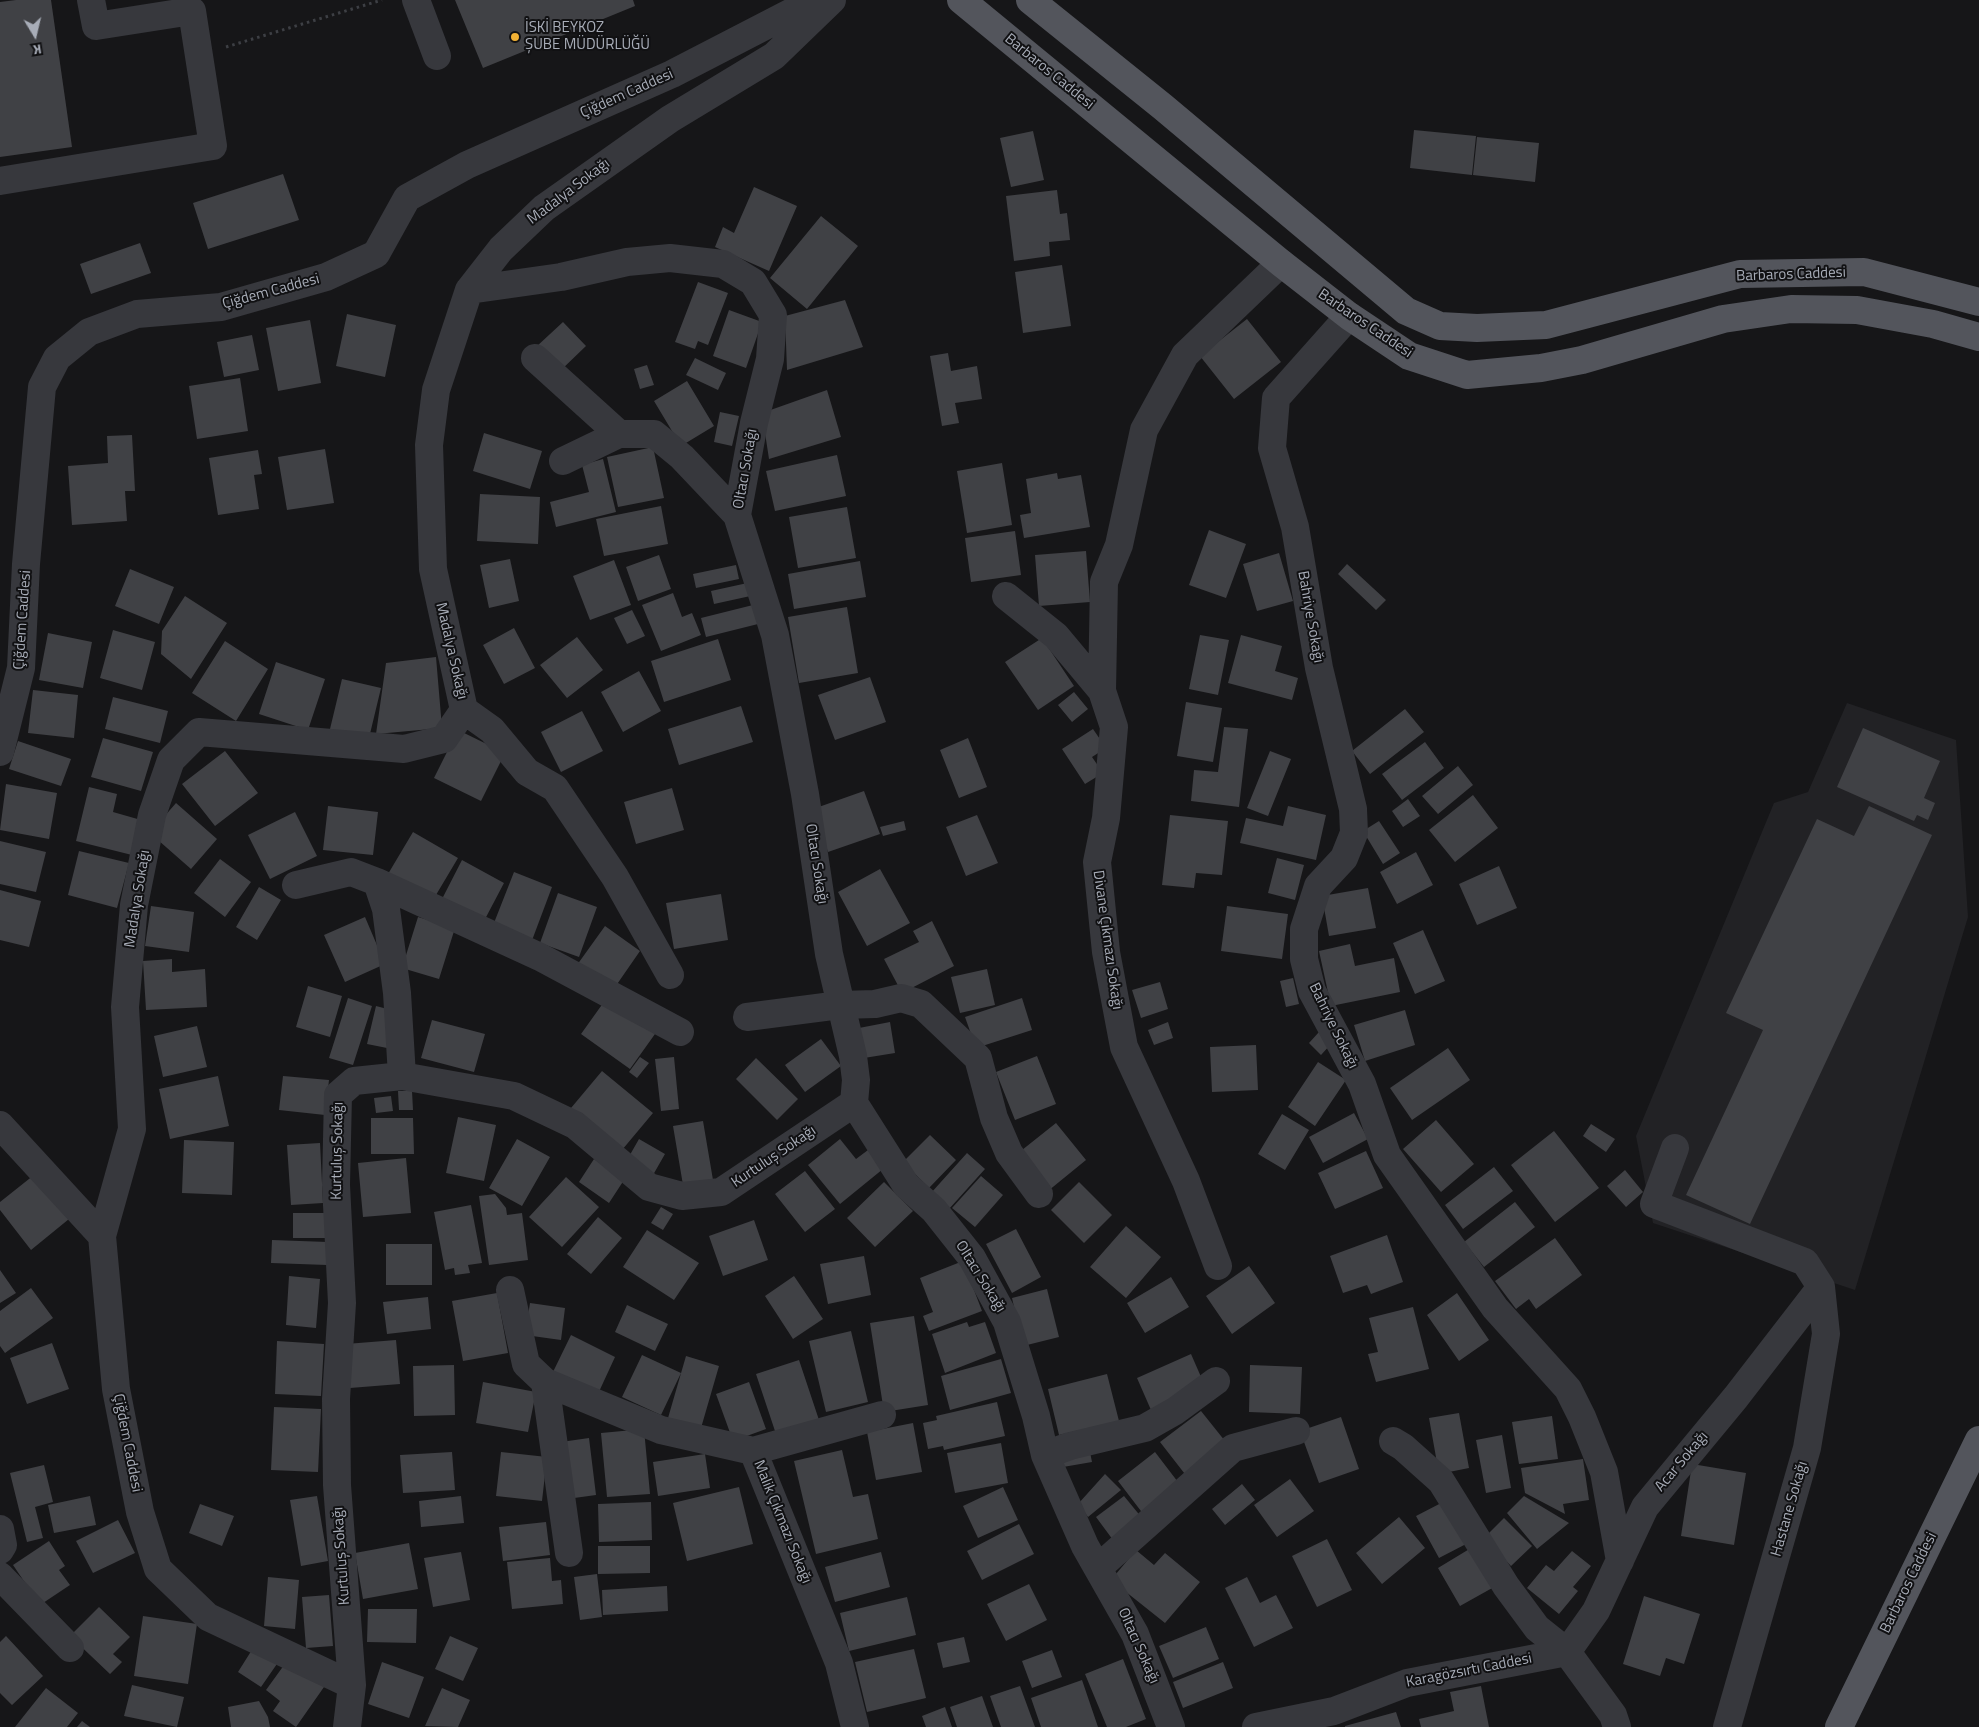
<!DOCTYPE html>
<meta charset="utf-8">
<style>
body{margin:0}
#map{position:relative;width:1979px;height:1727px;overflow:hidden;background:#161618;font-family:"Titillium Web",sans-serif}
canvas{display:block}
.north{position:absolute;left:10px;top:10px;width:50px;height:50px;-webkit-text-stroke:4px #111113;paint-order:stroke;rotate:171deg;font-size:14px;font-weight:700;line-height:20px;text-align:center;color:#a8adb8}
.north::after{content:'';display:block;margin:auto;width:18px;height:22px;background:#a8adb8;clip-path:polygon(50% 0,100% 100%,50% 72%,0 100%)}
</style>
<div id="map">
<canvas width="1979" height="1727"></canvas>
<div class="north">K</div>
</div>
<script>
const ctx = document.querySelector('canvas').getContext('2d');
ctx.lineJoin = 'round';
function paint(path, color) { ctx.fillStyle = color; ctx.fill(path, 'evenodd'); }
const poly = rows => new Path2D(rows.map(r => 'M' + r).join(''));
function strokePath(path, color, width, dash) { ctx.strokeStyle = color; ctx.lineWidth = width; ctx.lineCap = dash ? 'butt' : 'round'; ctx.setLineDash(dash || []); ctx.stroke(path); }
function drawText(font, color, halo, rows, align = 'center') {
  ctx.font = font + ' "Titillium Web",sans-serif'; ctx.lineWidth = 4; ctx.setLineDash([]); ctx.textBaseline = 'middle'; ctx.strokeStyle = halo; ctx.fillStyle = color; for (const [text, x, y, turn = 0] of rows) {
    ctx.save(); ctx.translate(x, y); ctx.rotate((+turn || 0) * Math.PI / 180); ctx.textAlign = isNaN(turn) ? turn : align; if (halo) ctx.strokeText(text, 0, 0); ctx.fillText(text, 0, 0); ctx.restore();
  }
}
paint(poly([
 [1847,703,1956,740,1968,917,1855,1290,1653,1223,1636,1136,1774,803,1808,792]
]), '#222225');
paint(poly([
 [16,0,51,0,72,147,0,157,0,2],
 [455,0,633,0,635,6,483,68],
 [1414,130,1476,136,1472,175,1410,168],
 [1033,131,1044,180,1011,187,1000,138],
 [1477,137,1539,143,1535,182,1473,175],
 [283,174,299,220,208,249,193,203],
 [754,187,797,206,769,271,715,247,723,227,734,233],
 [1057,190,1060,214,1067,213,1070,240,1049,242,1050,256,1014,261,1006,196],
 [821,216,858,246,807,309,770,278],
 [140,243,151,273,91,294,80,264],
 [1062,265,1071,326,1023,333,1015,272],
 [698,282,728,293,708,345,698,341,695,349,675,342],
 [845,300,863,347,787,370,785,316],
 [729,310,762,322,746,368,713,356],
 [347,314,396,325,385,377,336,366],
 [1247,319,1281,362,1234,399,1200,356],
 [310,320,321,383,278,391,266,328],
 [563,322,586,346,559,372,536,347],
 [252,335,259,370,224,377,217,342],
 [948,353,951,371,977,366,982,399,955,403,959,423,942,426,930,356],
 [695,358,726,373,718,390,686,375],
 [647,365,654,385,640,389,634,369],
 [240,378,248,431,197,439,189,386],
 [687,381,714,426,681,446,654,401],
 [827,390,841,437,769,459,762,413],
 [720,412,739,416,732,446,714,442],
 [484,433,542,451,530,489,473,471],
 [132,435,135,491,125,491,127,521,72,525,68,466,108,463,107,436],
 [653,447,664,498,618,507,607,457],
 [325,449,334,503,287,510,278,457],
 [258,450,262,474,254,475,259,509,218,515,209,458],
 [837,455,846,496,775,511,766,471],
 [603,459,616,512,556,527,550,502,589,492,582,465],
 [1002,463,1012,525,967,533,957,471],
 [1057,473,1058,479,1081,475,1090,527,1024,538,1020,515,1031,513,1026,479],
 [480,494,540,497,538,544,477,541],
 [661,506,668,544,604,556,596,519],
 [847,507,856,558,798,568,789,517],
 [1209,530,1246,544,1226,598,1189,585],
 [1015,531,1021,575,971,582,965,538],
 [1086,551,1090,602,1039,606,1035,555],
 [1279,553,1293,601,1257,611,1243,564],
 [659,555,671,589,638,601,626,567],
 [510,559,519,601,489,608,480,565],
 [614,560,631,605,590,620,573,576],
 [860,561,866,597,794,609,788,574],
 [1347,564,1386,600,1376,610,1338,574],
 [736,565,739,579,696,588,693,574],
 [130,569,174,587,159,624,115,606],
 [752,582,755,595,714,604,711,591],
 [673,593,682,617,692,613,701,635,661,651,642,605],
 [185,596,227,623,191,679,161,654,162,631],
 [757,604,762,623,706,637,701,618],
 [847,607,858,673,799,683,788,617],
 [632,610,645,636,627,644,614,618],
 [514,628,535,668,504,684,483,645],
 [113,630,155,642,142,690,100,678],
 [48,633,92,642,83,688,39,680],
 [1200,635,1229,640,1218,695,1189,689],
 [1241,635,1282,646,1275,671,1298,678,1292,700,1228,683],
 [577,637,603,670,567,698,540,665],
 [1042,638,1074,686,1038,710,1005,662],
 [718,639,731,680,664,702,651,661],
 [225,641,268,669,236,721,192,693],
 [436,657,442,728,376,734,386,663],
 [276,662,325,679,308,730,259,714],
 [639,671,661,711,623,732,601,692],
 [870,677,886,722,835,740,818,695],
 [342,679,381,688,369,738,330,729],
 [33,690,78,695,74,738,28,733],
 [1074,692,1088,709,1072,722,1058,705],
 [113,697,168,711,160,743,105,729],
 [1186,702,1222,708,1213,762,1177,756],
 [741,706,753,742,679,765,668,729],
 [1405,709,1424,732,1370,774,1352,751],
 [582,711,603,751,561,772,541,732],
 [1224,727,1248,729,1239,807,1191,801,1194,770,1218,772],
 [1863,728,1940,761,1924,798,1935,803,1928,820,1917,815,1914,821,1837,787],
 [1093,729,1106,748,1092,757,1103,773,1085,784,1062,749],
 [458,730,505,753,481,801,434,778],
 [103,738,153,752,141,791,91,777],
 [968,738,987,787,959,798,940,750],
 [18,741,71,759,61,786,9,769],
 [1425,742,1444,768,1402,800,1382,774],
 [225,751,258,793,215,826,182,784],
 [1270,751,1291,759,1268,816,1247,808],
 [1458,766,1473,785,1438,814,1422,796],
 [6,784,57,793,49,839,0,830],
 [89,787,117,794,113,812,141,820,132,855,76,841],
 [672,788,684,830,636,844,624,802],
 [864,791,880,834,828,852,813,809],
 [1473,795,1498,828,1455,862,1429,830],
 [1408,799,1420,816,1403,827,1392,811],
 [176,803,217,839,191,869,150,833],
 [328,806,378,812,373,855,323,850],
 [1288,806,1326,815,1316,860,1240,843,1246,818,1283,826],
 [1869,806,1932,835,1750,1224,1686,1195,1763,1030,1726,1013,1817,819,1854,836],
 [295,812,317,856,270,879,248,835],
 [977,815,998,863,966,876,946,827],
 [1170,815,1228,821,1222,875,1196,873,1194,888,1162,885],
 [904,821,906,830,883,836,880,827],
 [1379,821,1400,853,1383,864,1363,831],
 [413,832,458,858,433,900,388,874],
 [0,841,46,852,36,892,0,884],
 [79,851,129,863,117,908,68,895],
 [1416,852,1433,885,1397,904,1380,872],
 [1277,858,1304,865,1295,900,1268,893],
 [220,859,251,882,225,917,194,893],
 [462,860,504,883,484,921,442,899],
 [1499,866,1517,908,1477,925,1459,884],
 [880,869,910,923,867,946,838,892],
 [514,872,552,887,531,943,492,928],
 [259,887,281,900,257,940,236,927],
 [1368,888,1376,928,1329,936,1322,896],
 [0,890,41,901,29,947,0,940],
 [558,893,597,907,579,957,540,943],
 [721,894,728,940,674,949,666,903],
 [151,906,194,912,189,952,145,946],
 [1227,906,1288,914,1282,959,1221,951],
 [365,917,385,964,345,982,324,935],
 [418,917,455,928,439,979,402,968],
 [932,921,954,966,902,993,884,959,919,942,913,931],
 [605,926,640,951,613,990,577,965],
 [1423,930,1445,981,1415,994,1393,943],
 [1350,944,1355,966,1394,958,1400,992,1331,1006,1319,951],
 [172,959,172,972,205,969,207,1007,146,1010,143,961],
 [987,969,995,1005,960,1013,951,977],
 [1293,978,1299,1004,1286,1007,1280,981],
 [1160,982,1168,1009,1141,1018,1132,990],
 [308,986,342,996,330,1037,296,1027],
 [348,998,372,1006,353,1065,329,1058],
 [1022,998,1032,1030,976,1048,965,1017],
 [606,999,655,1034,630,1069,581,1034],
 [376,1006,395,1011,387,1048,367,1044],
 [1405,1010,1415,1045,1365,1061,1354,1025],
 [432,1020,485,1034,474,1072,421,1058],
 [890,1022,895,1053,864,1058,859,1028],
 [1168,1022,1173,1038,1154,1045,1148,1030],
 [197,1026,207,1067,163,1077,154,1036],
 [1319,1032,1331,1044,1321,1055,1309,1043],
 [821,1039,841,1066,805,1092,785,1065],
 [1256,1045,1258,1090,1212,1092,1210,1047],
 [1448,1048,1470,1080,1412,1120,1390,1088],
 [1037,1056,1056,1104,1015,1120,996,1072],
 [640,1057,649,1063,637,1078,629,1072],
 [674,1057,679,1109,661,1111,655,1059],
 [756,1058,798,1099,777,1120,736,1079],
 [1318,1062,1346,1080,1315,1126,1288,1107],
 [602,1071,653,1113,622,1150,571,1108],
 [218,1076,229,1126,170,1139,159,1089],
 [283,1076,329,1080,325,1115,279,1110],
 [398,1091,412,1091,413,1110,399,1110],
 [391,1096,393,1111,376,1113,374,1098],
 [1354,1113,1368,1139,1323,1163,1309,1137],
 [1282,1114,1309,1130,1285,1170,1258,1154],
 [458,1117,496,1125,484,1181,446,1173],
 [371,1118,413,1118,414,1154,371,1154],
 [1436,1120,1474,1164,1441,1192,1403,1149],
 [703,1121,713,1180,683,1185,673,1126],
 [1056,1123,1086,1160,1048,1191,1017,1154],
 [1591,1124,1615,1139,1606,1152,1583,1136],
 [1554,1131,1599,1188,1555,1222,1511,1165],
 [930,1135,956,1160,929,1188,903,1162],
 [517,1139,550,1157,522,1206,489,1188],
 [639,1139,665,1154,653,1175,627,1160],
 [840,1139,856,1159,868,1150,883,1169,840,1204,808,1165],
 [184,1140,234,1142,232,1195,182,1193],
 [320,1143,323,1203,291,1205,287,1145],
 [1366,1151,1383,1188,1335,1209,1318,1173],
 [967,1153,985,1169,949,1209,931,1193],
 [406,1158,411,1213,363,1217,358,1163],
 [594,1159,624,1180,609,1203,579,1182],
 [1494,1167,1513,1191,1463,1229,1445,1205],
 [1625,1170,1643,1192,1626,1207,1607,1186],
 [805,1171,835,1209,805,1232,775,1194],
 [34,1175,69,1219,31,1250,0,1210,0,1202],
 [981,1176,1003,1195,975,1227,952,1208],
 [566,1177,599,1207,562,1247,529,1217],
 [884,1182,913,1211,875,1247,847,1218],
 [1079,1182,1112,1215,1084,1243,1051,1210],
 [495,1194,506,1208,507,1215,522,1213,528,1260,489,1265,479,1196],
 [1515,1202,1535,1227,1484,1267,1464,1242],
 [471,1205,482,1263,468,1265,470,1273,455,1275,454,1268,445,1270,434,1212],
 [661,1207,673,1214,663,1230,651,1223],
 [293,1213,332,1213,331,1238,293,1238],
 [598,1217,622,1238,591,1274,567,1254],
 [754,1220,768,1260,723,1276,709,1236],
 [1126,1226,1161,1257,1126,1298,1090,1267],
 [1016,1229,1041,1277,1012,1293,986,1244],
 [647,1230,699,1263,674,1300,623,1267],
 [1387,1235,1403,1282,1371,1294,1367,1285,1343,1293,1330,1256],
 [1555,1238,1582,1275,1536,1309,1529,1299,1516,1309,1495,1281],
 [272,1240,328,1242,327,1265,271,1263],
 [386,1244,432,1244,432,1285,386,1285],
 [864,1256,871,1295,828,1304,820,1264],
 [963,1261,982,1311,929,1331,923,1316,933,1312,920,1278],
 [1249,1266,1275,1303,1232,1334,1206,1296],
 [0,1270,16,1293,0,1303],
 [289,1276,320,1279,316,1328,286,1325],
 [794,1276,823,1319,793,1339,765,1296],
 [1171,1277,1189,1307,1145,1333,1127,1303],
 [31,1288,53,1318,5,1353,0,1346,0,1311],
 [1047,1289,1059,1337,1023,1346,1012,1298],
 [497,1293,508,1353,463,1361,452,1301],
 [1457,1293,1489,1340,1459,1361,1427,1315],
 [428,1297,431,1329,387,1334,383,1302],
 [530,1303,565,1308,561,1340,525,1335],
 [627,1305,668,1324,655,1351,615,1332],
 [1413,1307,1429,1369,1376,1382,1368,1354,1378,1352,1369,1318],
 [914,1316,928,1405,884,1412,870,1323],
 [967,1322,969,1327,985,1322,996,1353,945,1373,932,1334],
 [851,1331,868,1402,826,1412,809,1341],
 [571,1335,615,1357,597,1396,552,1374],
 [396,1340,400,1384,350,1388,346,1344],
 [277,1341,324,1344,321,1396,275,1394],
 [52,1343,69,1389,27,1404,10,1358],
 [1191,1354,1205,1386,1151,1410,1137,1378],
 [642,1355,681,1373,661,1415,622,1397],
 [686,1356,719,1366,701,1428,668,1418],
 [1001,1359,1011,1393,950,1410,941,1376],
 [799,1360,821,1426,778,1440,756,1374],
 [454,1365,455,1415,414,1416,413,1366],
 [1250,1365,1302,1367,1300,1414,1249,1412],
 [1107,1374,1119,1421,1059,1435,1048,1389],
 [483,1382,536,1392,528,1432,476,1423],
 [749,1382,766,1429,733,1441,716,1394],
 [997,1402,1005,1436,944,1450,943,1446,928,1449,923,1423,937,1420,936,1416],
 [274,1407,321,1409,318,1472,271,1470],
 [1201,1411,1229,1446,1188,1478,1160,1442],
 [1459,1413,1469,1468,1439,1474,1429,1418],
 [1552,1416,1558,1459,1519,1464,1512,1422],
 [1341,1417,1359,1469,1319,1483,1300,1431],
 [913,1423,922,1472,876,1480,867,1432],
 [644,1429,650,1494,607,1497,601,1433],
 [1502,1435,1511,1488,1486,1493,1476,1440],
 [589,1438,596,1495,567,1499,561,1442],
 [1001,1443,1008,1483,955,1493,947,1453],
 [1089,1447,1092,1462,1063,1467,1059,1453],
 [842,1450,853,1497,868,1494,878,1539,816,1554,794,1461],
 [452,1452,455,1490,403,1493,400,1455],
 [501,1452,547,1457,542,1501,496,1496],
 [1155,1452,1181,1486,1144,1515,1118,1481],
 [705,1454,710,1488,658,1496,653,1462],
 [1583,1459,1589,1500,1563,1504,1565,1514,1525,1493,1521,1468],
 [1692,1464,1746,1473,1734,1545,1681,1536],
 [44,1465,53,1502,35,1507,43,1538,27,1542,10,1473],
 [1105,1474,1121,1490,1088,1517,1078,1504],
 [1290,1479,1314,1511,1277,1537,1254,1505],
 [1242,1484,1255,1500,1225,1525,1212,1509],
 [739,1487,753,1544,687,1561,673,1503],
 [1003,1487,1018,1520,978,1538,963,1506],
 [90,1496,96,1525,54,1533,48,1505],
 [317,1496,328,1561,301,1566,290,1500],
 [461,1496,464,1523,421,1527,419,1501],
 [1124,1496,1142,1518,1113,1540,1096,1517],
 [1524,1496,1569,1523,1537,1549,1507,1513],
 [1445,1501,1468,1543,1439,1558,1416,1516],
 [651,1502,652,1540,599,1542,598,1504],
 [200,1504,234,1516,222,1546,189,1533],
 [1399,1517,1425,1548,1382,1584,1356,1553],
 [1504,1518,1532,1546,1511,1566,1484,1538],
 [118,1520,135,1553,93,1573,76,1541],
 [546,1522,550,1555,503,1561,499,1527],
 [1019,1524,1034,1554,982,1580,967,1551],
 [1327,1539,1352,1590,1317,1607,1292,1556],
 [49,1541,65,1566,59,1570,70,1585,40,1605,13,1565],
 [409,1543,418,1589,363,1599,355,1553],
 [598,1546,650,1546,650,1573,598,1574],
 [1471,1548,1494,1587,1460,1606,1438,1568],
 [1136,1550,1154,1565,1165,1553,1200,1582,1165,1623,1111,1580],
 [1572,1551,1591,1566,1573,1587,1578,1591,1559,1614,1527,1588,1546,1565,1554,1571],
 [461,1552,470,1600,433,1607,424,1558],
 [881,1552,890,1587,835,1602,825,1567],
 [550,1558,552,1581,561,1580,563,1604,512,1609,507,1562],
 [597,1574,602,1617,580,1620,574,1577],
 [268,1577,299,1580,295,1629,264,1626],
 [1247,1577,1260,1603,1276,1595,1293,1628,1254,1647,1225,1588],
 [1029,1584,1047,1620,1006,1641,987,1604],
 [667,1586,668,1611,603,1615,602,1590],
 [329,1595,333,1646,306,1648,302,1597],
 [1644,1596,1700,1614,1684,1664,1666,1658,1660,1676,1623,1664],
 [907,1597,916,1635,849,1651,840,1613],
 [99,1607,130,1637,113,1654,122,1662,110,1674,70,1636],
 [368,1609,417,1609,416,1643,367,1642],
 [143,1616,197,1624,188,1684,134,1676],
 [1206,1627,1219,1659,1173,1678,1159,1646],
 [6,1636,43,1676,12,1705,0,1693,0,1642],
 [450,1636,478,1648,463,1681,435,1669],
 [964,1637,970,1662,943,1668,937,1643],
 [255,1645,279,1661,261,1687,238,1672],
 [914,1649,926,1698,867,1712,855,1662],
 [1052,1650,1062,1677,1032,1688,1022,1661],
 [1123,1659,1146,1719,1126,1727,1107,1727,1085,1674],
 [287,1661,324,1687,296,1727,273,1711,280,1701,266,1690],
 [382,1662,424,1677,409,1718,368,1704],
 [1223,1662,1233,1688,1183,1708,1173,1682],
 [1082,1680,1098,1727,1041,1727,1031,1698],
 [132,1685,184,1697,177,1727,124,1716],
 [1020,1686,1035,1727,1001,1727,990,1696],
 [1481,1686,1489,1727,1421,1727,1419,1719,1454,1711,1450,1692],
 [46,1688,78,1713,67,1727,15,1727],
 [442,1688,470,1700,458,1727,425,1726],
 [982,1696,993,1727,957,1727,950,1707],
 [259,1701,268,1717,270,1727,231,1727,228,1707],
 [945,1707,952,1727,926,1727,922,1716],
 [1396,1712,1401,1727,1345,1727,1345,1726],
 [82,1721,90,1727,77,1727]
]), '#404145');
strokePath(poly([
 [226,47,382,0]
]), '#3d3f44', 3, [2.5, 4]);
strokePath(poly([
 [416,0,437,56],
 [0,181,213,146,192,11,96,26,91,0],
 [469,290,561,277,627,262,670,258,723,264,753,282,773,315,770,359,754,423,737,515,775,635,805,794,829,954,853,1056,856,1080,854,1103,906,1185,934,1210,972,1258,1007,1322,1036,1416,1045,1455,1085,1546,1135,1634,1171,1727],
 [1349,316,1276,398,1272,448,1295,527,1319,668,1353,809,1354,833,1344,858,1318,886,1304,929,1304,959,1312,991,1362,1084,1387,1155,1495,1308,1568,1389,1582,1417,1604,1472,1620,1561],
 [535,358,619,434],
 [563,461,619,434,654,434,682,457,737,515],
 [1006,596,1056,636,1102,691],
 [464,710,492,730,527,772,555,788,615,877,670,975],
 [0,752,21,668,26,564,42,387,57,358,89,332,137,314,221,307,326,277,376,254,407,198,467,165,672,74,815,0],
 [296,885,351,872,377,882],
 [747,1017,840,1005,875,1004,901,998,921,1004,978,1058,994,1118,1009,1153,1039,1194],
 [402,1076,397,993,386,909,377,882,540,957,680,1032],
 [0,1125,102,1236,116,1389,140,1512,158,1569,208,1617,352,1685],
 [1675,1148,1654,1204,1805,1262,1821,1287,1826,1334,1807,1448,1727,1727],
 [102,1236,132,1129,125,1007,134,905,152,815,171,760,199,732,404,749,444,739,464,710,433,569,429,445,436,390,469,290,501,249,544,208,670,119,774,56,832,0],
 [1218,1266,1186,1181,1124,1047,1106,952,1097,862,1106,818,1114,727,1102,691,1104,582,1119,545,1144,430,1185,355,1281,263],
 [510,1290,526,1364,545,1382,661,1430,753,1451,839,1663,855,1727],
 [545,1382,569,1553],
 [1393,1441,1403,1447,1441,1481,1506,1586,1537,1628,1567,1652,1613,1715,1617,1727],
 [753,1451,882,1415],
 [1045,1455,1070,1446,1145,1428,1175,1411,1216,1381],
 [0,1529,3,1545,0,1550],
 [1098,1568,1233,1448,1296,1431],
 [0,1576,70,1648],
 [1567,1652,1596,1611,1645,1507,1736,1397,1821,1287],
 [347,1727,352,1685,337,1485,336,1399,342,1303,336,1185,338,1095,354,1081,402,1076,514,1096,575,1125,649,1187,682,1196,721,1192,854,1103],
 [1256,1727,1334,1711,1407,1683,1567,1652]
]), '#37383d', 28);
strokePath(poly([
 [961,0,1281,263,1349,316,1409,356,1467,375,1541,368,1582,360,1723,319,1791,309,1857,310,1933,324,1979,337],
 [1030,0,1163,107,1406,311,1440,326,1477,328,1546,325,1740,274,1864,272,1979,302],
 [1839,1727,1979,1440]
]), '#53555c', 28);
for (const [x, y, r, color] of [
 [515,37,5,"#f2b134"]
]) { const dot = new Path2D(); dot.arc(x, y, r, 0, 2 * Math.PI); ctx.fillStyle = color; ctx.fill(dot); strokePath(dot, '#111113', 2); }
drawText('15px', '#a8adb8', '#111113', [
 ["İSKİ BEYKOZ",525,28],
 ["ŞUBE MÜDÜRLÜĞÜ",525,45]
], 'left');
drawText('15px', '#a8adb8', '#111113', [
 ["Barbaros Caddesi",1049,72,39],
 ["Çiğdem Caddesi",627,94,-24],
 ["Madalya Sokağı",569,192,-37],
 ["Barbaros Caddesi",1791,275,-2],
 ["Çiğdem Caddesi",271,292,-15],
 ["Barbaros Caddesi",1365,324,34],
 ["Oltacı Sokağı",746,469,-80],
 ["Bahriye Sokağı",1310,617,80],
 ["Çiğdem Caddesi",23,620,-86],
 ["Madalya Sokağı",451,651,77],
 ["Oltacı Sokağı",816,864,81],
 ["Madalya Sokağı",138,899,-81],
 ["Divane Çıkmazı Sokağı",1107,940,82],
 ["Bahriye Sokağı",1333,1026,64],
 ["Kurtuluş Sokağı",338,1151,-89],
 ["Kurtuluş Sokağı",774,1157,-34],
 ["Oltacı Sokağı",980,1277,58],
 ["Çiğdem Caddesi",127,1443,79],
 ["Acar Sokağı",1682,1462,-50],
 ["Hastane Sokağı",1790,1509,-74],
 ["Malik Çıkmazı Sokağı",782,1522,68],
 ["Kurtuluş Sokağı",342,1556,-94],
 ["Barbaros Caddesi",1909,1583,-64],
 ["Oltacı Sokağı",1138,1646,66],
 ["Karagözsırtı Caddesi",1469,1671,-11]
]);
</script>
